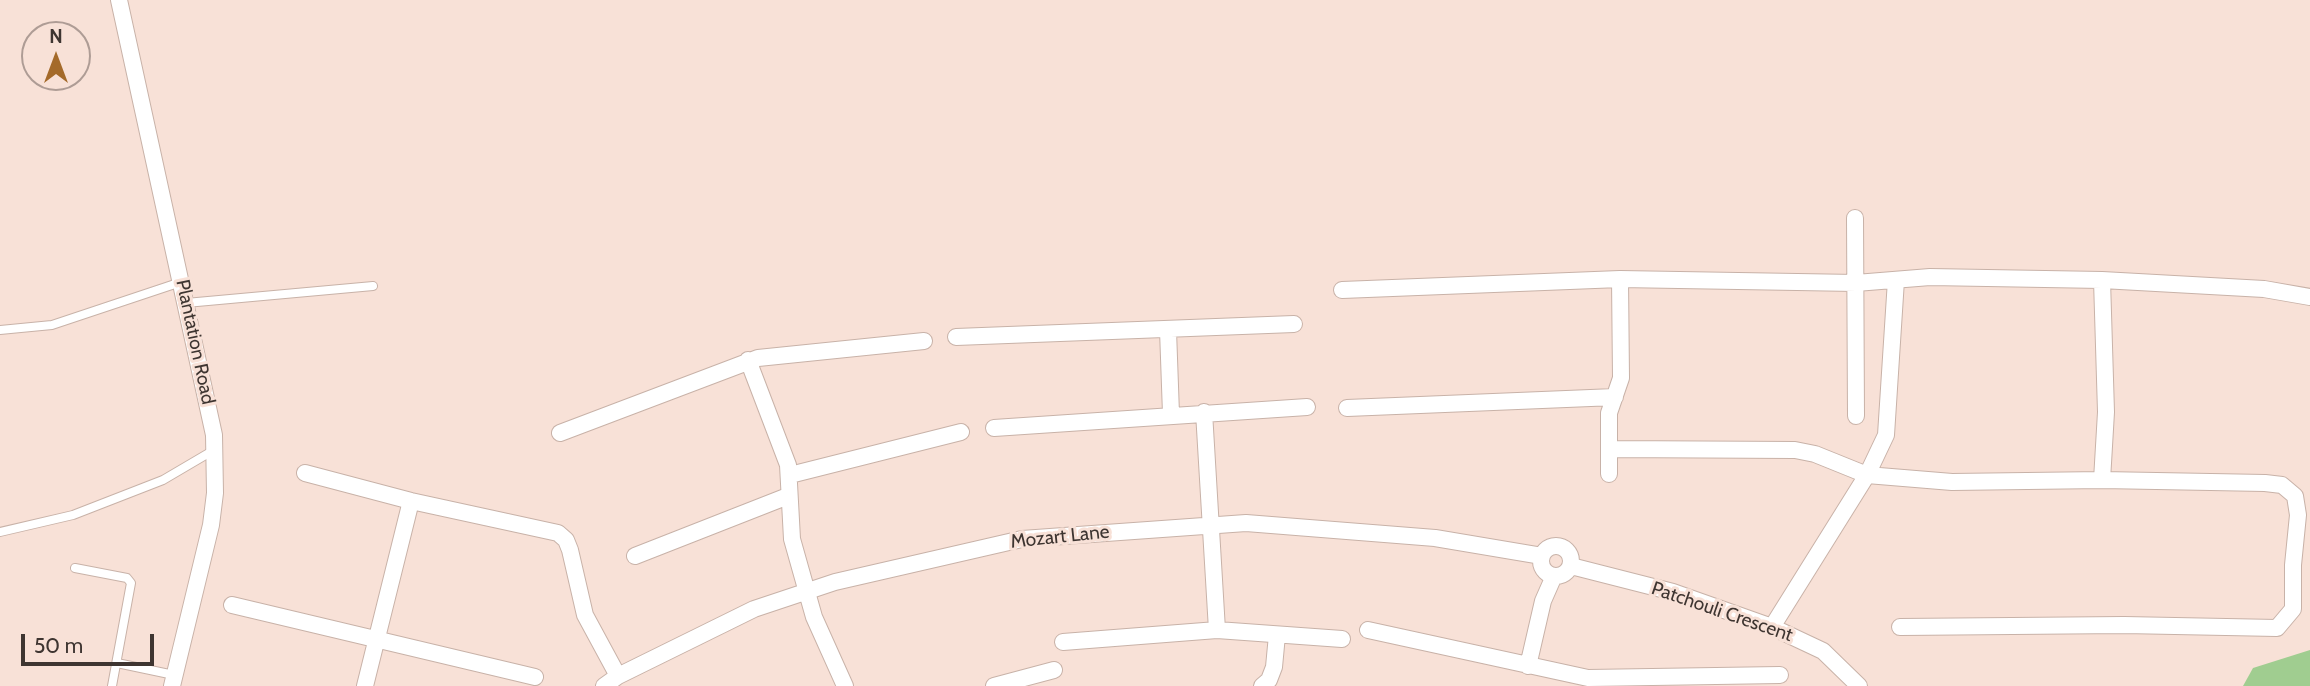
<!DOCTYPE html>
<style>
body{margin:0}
#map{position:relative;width:2310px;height:686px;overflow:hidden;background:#f8e1d7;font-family:Cabin,sans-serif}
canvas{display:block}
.north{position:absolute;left:21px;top:21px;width:70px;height:70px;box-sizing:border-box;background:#f8e1d7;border:2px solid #ae9c95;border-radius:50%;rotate:0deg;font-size:19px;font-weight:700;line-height:28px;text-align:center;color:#3e3531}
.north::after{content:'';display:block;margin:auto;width:24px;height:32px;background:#a46a2a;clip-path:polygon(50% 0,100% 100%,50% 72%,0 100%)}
.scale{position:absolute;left:21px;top:634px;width:133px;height:32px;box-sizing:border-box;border:4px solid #3e3531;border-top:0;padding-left:9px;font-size:21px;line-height:24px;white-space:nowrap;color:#3e3531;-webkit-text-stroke:5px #f8e1d7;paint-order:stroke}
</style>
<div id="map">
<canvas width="2310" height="686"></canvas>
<div class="north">N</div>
<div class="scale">50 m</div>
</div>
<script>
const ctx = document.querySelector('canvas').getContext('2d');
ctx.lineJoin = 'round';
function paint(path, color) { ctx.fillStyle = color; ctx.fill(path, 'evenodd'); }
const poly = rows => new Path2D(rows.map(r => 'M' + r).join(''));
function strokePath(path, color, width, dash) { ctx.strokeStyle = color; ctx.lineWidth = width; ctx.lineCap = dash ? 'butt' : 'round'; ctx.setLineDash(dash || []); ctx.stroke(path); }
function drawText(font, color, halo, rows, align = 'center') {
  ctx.font = font + ' Cabin,sans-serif'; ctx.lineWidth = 6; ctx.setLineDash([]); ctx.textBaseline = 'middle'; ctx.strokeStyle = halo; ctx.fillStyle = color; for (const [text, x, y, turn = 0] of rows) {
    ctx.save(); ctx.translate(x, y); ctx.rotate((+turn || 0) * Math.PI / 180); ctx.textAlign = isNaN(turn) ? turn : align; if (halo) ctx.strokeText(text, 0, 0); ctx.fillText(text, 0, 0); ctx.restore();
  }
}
paint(poly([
 [2310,650,2310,686,2243,686,2253,668]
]), '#a0cd90');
const lane = poly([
 [186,303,373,286],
 [0,330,52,325,181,282],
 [0,532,73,515,163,480,214,450],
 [75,568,127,578,131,583,112,686],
 [117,663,174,675]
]);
const street = poly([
 [119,0,214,435,215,493,211,525,172,686],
 [1855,218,1856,416],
 [2102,280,2264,289,2310,297],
 [1342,290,1620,279,1856,283,1930,277,2102,280,2106,412,2102,480],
 [1168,330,1171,414],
 [956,337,1294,324],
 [748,360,788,465,792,539,814,617,845,686],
 [1347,408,1615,397],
 [1204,412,1217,630],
 [994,428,1307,407],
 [560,433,758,358,924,341],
 [1609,449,1795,450,1815,454,1867,475,1952,482,2102,480,2265,483,2282,485,2295,496,2298,515,2293,565,2293,609,2277,628,2124,625,1900,627],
 [305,473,411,501,558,533,566,540,570,550,585,615,618,676],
 [1609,474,1609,413,1621,378,1620,279],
 [790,475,961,432],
 '1541 561a15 15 0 1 1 30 0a15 15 0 1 1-30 0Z',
 [635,556,788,496],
 [1571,566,1673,592,1772,627,1823,651,1859,686],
 [232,605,535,677],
 [1772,627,1867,475,1886,435,1896,280],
 [1368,630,1588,678,1780,675],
 [1063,642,1217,630,1342,639],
 [1528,666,1543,601,1554,576],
 [365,686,411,501],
 [604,686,618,676,754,609,835,582,1022,539,1246,523,1435,538,1542,556],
 [994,686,1054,670],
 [1262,686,1269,680,1274,667,1277,635]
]);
strokePath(lane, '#c8b2a8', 10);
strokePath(street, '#c8b2a8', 18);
strokePath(lane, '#fff', 8);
strokePath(street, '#fff', 16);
drawText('19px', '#3e3531', '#f8e1d7', [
 ["Plantation Road",195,342,78],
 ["Mozart Lane",1060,537,-6],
 ["Patchouli Crescent",1722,612,19]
]);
</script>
